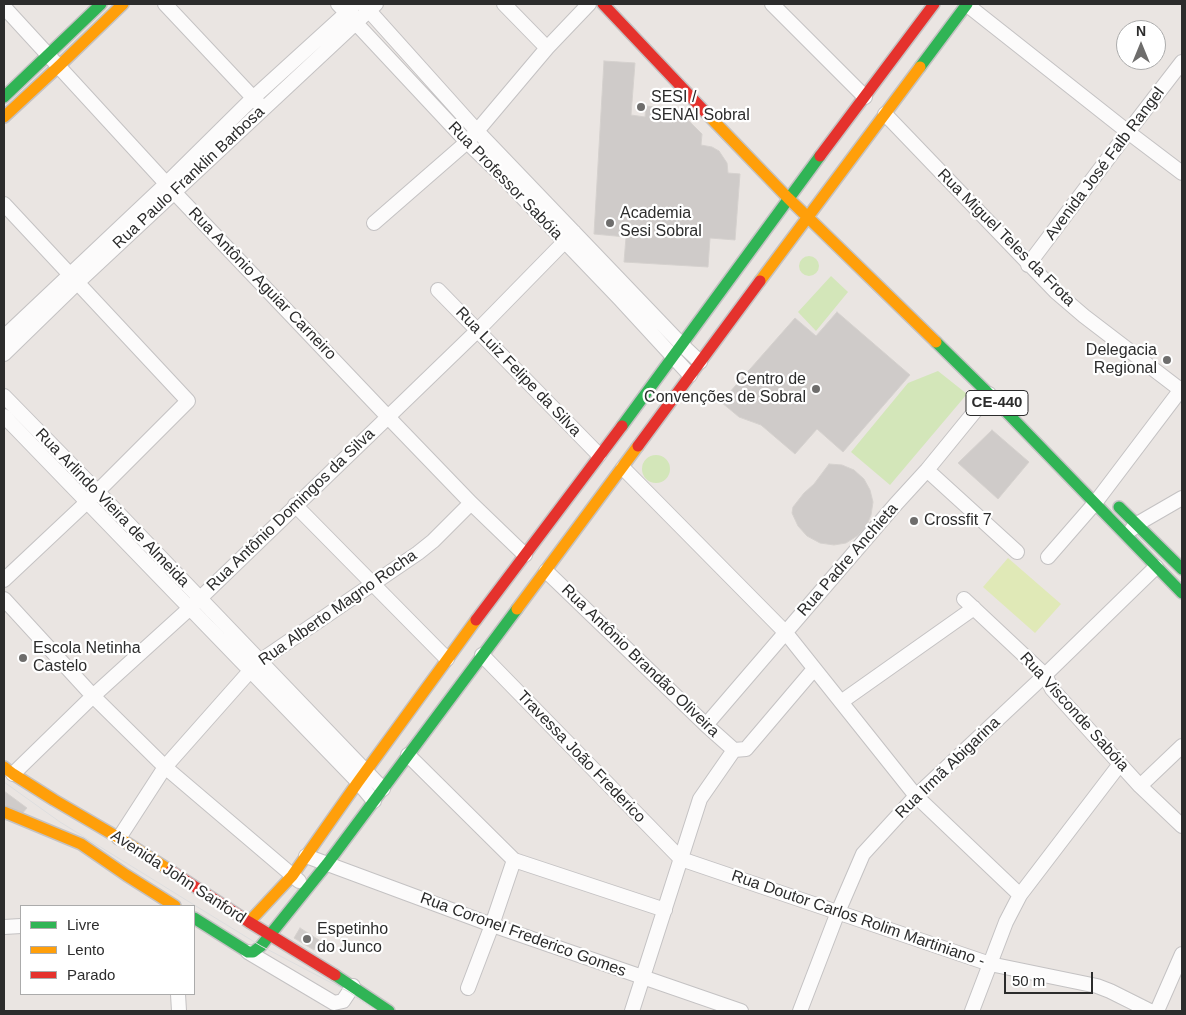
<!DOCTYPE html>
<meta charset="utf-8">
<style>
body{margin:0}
#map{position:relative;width:1186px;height:1015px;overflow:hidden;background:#eae5e2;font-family:Arial,sans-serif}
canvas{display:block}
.frame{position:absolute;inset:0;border:5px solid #2c2c2c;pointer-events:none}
.legend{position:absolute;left:20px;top:905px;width:175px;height:90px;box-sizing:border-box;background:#fff;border:1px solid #ababab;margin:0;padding:6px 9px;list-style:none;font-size:15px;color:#2c2c2c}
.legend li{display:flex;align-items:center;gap:10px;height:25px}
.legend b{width:25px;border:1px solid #ababab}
.north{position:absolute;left:1116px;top:20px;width:50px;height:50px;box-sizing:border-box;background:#fff;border:1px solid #ababab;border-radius:50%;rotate:0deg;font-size:14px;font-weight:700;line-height:20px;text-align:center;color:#2c2c2c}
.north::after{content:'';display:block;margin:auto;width:18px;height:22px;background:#6e6d6c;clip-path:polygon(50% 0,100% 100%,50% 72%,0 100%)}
.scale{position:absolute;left:1004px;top:972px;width:89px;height:22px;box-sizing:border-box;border:2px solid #2c2c2c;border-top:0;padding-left:6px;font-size:15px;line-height:18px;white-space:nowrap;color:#2c2c2c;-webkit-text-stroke:4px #fff;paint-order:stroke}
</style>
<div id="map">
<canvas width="1186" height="1015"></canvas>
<div class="frame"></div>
<ul class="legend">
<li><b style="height:6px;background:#30b455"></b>Livre</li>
<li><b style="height:6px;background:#ff9f0a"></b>Lento</li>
<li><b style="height:6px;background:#e5322d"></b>Parado</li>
</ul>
<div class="north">N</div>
<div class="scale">50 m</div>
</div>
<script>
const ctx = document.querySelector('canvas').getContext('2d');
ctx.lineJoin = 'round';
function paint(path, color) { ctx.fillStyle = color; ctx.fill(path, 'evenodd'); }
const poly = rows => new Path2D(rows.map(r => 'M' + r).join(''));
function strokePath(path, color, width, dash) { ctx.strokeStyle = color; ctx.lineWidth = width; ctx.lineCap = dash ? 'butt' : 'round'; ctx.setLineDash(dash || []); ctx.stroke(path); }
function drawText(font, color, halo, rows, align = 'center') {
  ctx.font = font + ' Arial,sans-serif'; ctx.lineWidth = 4.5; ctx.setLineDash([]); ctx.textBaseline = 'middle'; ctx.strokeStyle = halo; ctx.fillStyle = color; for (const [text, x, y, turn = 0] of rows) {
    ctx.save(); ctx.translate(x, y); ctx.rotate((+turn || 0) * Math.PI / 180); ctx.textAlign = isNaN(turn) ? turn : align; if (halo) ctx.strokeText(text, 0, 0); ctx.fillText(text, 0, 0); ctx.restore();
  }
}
paint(poly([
 '799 266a10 10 0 1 1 20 0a10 10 0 1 1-20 0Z',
 [831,276,848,292,816,331,798,312],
 [938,371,967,394,890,485,851,452,908,383],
 '642 469a14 14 0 1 1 28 0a14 14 0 1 1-28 0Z'
]), '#d3e6b9');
paint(poly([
 [1008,558,1061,604,1035,633,983,587]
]), '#e0e9b7');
const building = poly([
 [604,61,635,63,631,115,645,117,646,106,667,108,667,117,686,118,702,134,701,145,712,147,719,151,727,163,728,173,740,174,735,240,710,238,708,267,624,262,626,237,594,234,604,61],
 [837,312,910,375,843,452,817,429,795,454,761,425,739,417,721,402,795,318,816,336,837,312],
 [992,430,1029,462,998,499,958,463,992,430],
 [829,464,842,465,854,470,864,479,870,490,873,502,871,515,866,527,857,536,846,543,834,545,820,543,807,536,798,526,792,513,793,507,804,493,814,484,829,464],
 [4,791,27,808,20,816,4,804,4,791],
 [300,928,319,940,314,950,294,938,300,928]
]);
paint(building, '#cfcbc9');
strokePath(building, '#d5d1ce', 1);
const street = poly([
 [165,4,260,105],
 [338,4,467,142,500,174,619,298,690,375],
 [363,4,477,131,682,345,700,362],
 [504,4,547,48],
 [772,4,865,97],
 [966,4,1128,132,1182,173],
 [4,7,174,192,388,417,471,503,525,555],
 [885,114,1056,292,1084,316,1182,391],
 [4,204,188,401,87,502,4,580],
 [374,223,467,142,477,131,547,48,589,4],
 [1028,265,1128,132,1182,62],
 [438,290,599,455],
 [4,337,167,183,253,98,352,8],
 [4,354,77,283,376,4],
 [4,396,97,491,383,789],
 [4,416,358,782,374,801],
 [623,468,786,633,916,796,1020,895],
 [927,470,1017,552],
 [295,505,447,659],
 [1132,529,1137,524,1182,498],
 [1048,557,1095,503,1182,388],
 [546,571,706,725,734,750],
 [4,599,93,696,165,767,299,881],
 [964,599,1045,675,1052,689,1120,764,1140,786,1182,826],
 [482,655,681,859,990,964,1097,986,1110,991,1150,1011],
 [841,702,974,608],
 [706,725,895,505,927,470,989,394],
 [734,750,746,749,814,669],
 [408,755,514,860,665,910],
 [13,774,93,696,190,608,388,417,478,330,574,232],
 [1140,786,1182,746],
 [119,838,165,767,250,671,260,661,418,553,433,541,471,503],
 [306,856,492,925,741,1011],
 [4,927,21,926],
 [248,952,334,1003,343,1001,353,986],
 [468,988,492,925,514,860],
 [178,994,179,1011],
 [632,1011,700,799,734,750],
 [800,1011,838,912,863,854,916,796,1045,675,1156,567],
 [972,1011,1006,922,1020,895,1120,764],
 [1157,1011,1182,954]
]);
const fast = poly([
 [920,67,967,4],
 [4,97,101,4],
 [936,342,989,394,1182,593],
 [622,426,820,156],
 [1119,507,1182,569],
 [194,918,248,952,253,952,261,946,327,864,517,609],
 [335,975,389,1011]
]);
const slow = poly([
 [708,115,788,198,936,342],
 [4,117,59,66,123,4],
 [760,281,920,67],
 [517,609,638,446],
 [4,767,13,774,54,800,119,838,171,871],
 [4,812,81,844,126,875,175,906],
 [249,922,292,876,358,782,476,620]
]);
const jam = poly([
 [603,4,708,115],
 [820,156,934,4],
 [638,446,760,281],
 [476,620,622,426],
 [171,871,249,922,335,975]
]);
strokePath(street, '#c4c2c3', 16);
strokePath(fast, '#c4c2c3', 14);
strokePath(slow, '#c4c2c3', 14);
strokePath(jam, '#c4c2c3', 14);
strokePath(street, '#fcfbfb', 14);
strokePath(fast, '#30b455', 11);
strokePath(slow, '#ff9f0a', 11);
strokePath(jam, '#e5322d', 11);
strokePath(poly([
 [4,782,60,822,204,911,261,946,349,992,377,1011]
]), '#dededf', 1);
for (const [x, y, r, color] of [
 [641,107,5,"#6e6d6c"],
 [610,223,5,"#6e6d6c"],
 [1167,360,5,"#6e6d6c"],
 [816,389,5,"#6e6d6c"],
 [914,521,5,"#6e6d6c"],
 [23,658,5,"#6e6d6c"],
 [307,939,5,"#6e6d6c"]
]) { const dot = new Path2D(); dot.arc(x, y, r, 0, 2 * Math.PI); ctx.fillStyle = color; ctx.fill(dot); strokePath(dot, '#fff', 2); }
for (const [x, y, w] of [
 [997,403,62]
]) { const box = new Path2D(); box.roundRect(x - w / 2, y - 12.5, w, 25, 4); ctx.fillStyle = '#fff'; ctx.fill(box); strokePath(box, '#2c2c2c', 1); }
drawText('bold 15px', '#2c2c2c', null, [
 ["CE-440",997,403]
]);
drawText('16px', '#2c2c2c', '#fff', [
 ["SESI /",651,98],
 ["SENAI Sobral",651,116],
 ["Academia",620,214],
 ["Sesi Sobral",620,232],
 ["Delegacia",1157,351,"right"],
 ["Regional",1157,369,"right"],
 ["Centro de",806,380,"right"],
 ["Convenções de Sobral",806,398,"right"],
 ["Crossfit 7",924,521],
 ["Escola Netinha",33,649],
 ["Castelo",33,667],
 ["Espetinho",317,930],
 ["do Junco",317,948]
], 'left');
drawText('16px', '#2c2c2c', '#fff', [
 ["Avenida José Falb Rangel",1105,164,-53],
 ["Rua Paulo Franklin Barbosa",189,178,-43],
 ["Rua Professor Sabóia",505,181,46],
 ["Rua Miguel Teles da Frota",1006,238,45],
 ["Rua Antônio Aguiar Carneiro",262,284,46],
 ["Rua Luiz Felipe da Silva",518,372,46],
 ["Rua Arlindo Vieira de Almeida",112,508,46],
 ["Rua Antônio Domingos da Silva",291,510,-44],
 ["Rua Padre Anchieta",848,560,-49],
 ["Rua Alberto Magno Rocha",338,608,-35],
 ["Rua Antônio Brandão Oliveira",640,661,44],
 ["Rua Visconde Sabóia",1074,712,48],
 ["Travessa João Frederico",581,757,46],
 ["Rua Irmã Abigarina",948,768,-44],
 ["Avenida John Sanford",178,877,33],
 ["Rua Doutor Carlos Rolim Martiniano -",858,919,19],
 ["Rua Coronel Frederico Gomes",523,935,20]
]);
</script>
